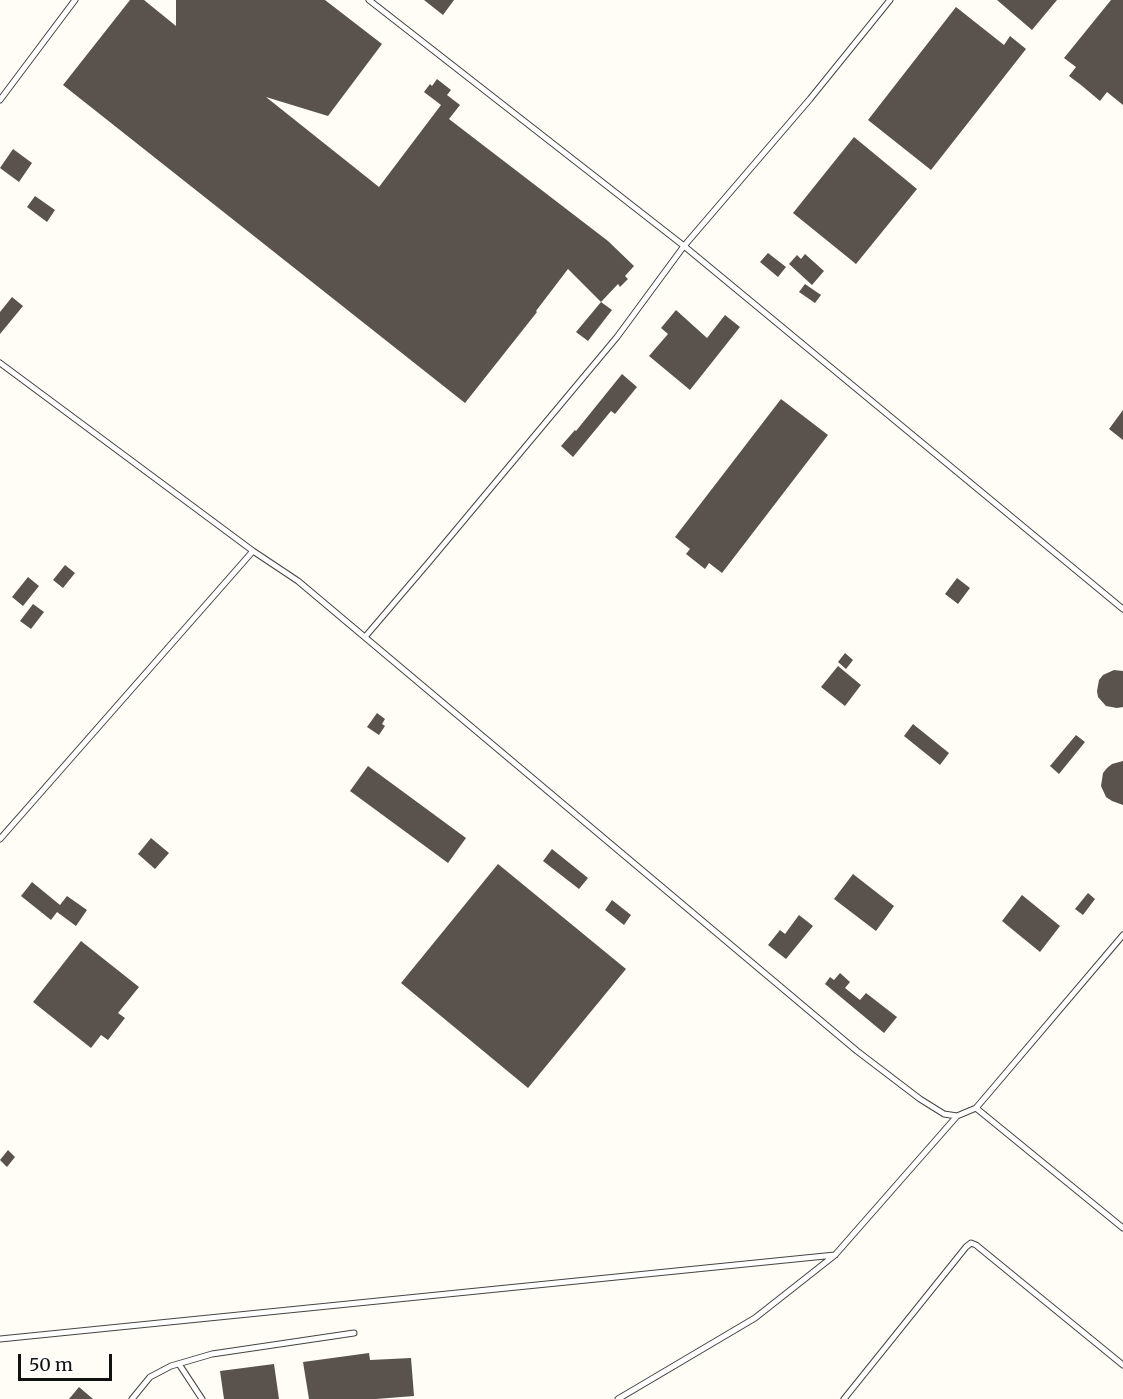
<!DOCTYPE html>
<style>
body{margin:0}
#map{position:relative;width:1123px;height:1399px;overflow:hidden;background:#fffdf5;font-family:Merriweather,serif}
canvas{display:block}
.scale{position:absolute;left:18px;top:1354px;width:94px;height:27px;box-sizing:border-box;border:3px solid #111;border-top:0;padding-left:8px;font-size:18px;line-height:21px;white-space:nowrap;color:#111;-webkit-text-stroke:4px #fff;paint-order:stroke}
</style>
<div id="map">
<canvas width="1123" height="1399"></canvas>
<div class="scale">50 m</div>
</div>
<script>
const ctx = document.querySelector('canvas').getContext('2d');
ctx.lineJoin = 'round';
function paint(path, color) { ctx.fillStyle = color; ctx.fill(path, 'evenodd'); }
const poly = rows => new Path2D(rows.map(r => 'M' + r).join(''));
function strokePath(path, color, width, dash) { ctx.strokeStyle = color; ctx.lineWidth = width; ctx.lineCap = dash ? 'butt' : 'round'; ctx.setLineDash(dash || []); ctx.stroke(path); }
paint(poly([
 [130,0,144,0,176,26,176,0,325,0,382,44,328,116,266,97,379,187,441,105,424,92,430,84,432,86,437,79,451,90,447,95,460,105,449,119,608,241,634,266,625,276,628,279,620,287,618,284,601,302,612,310,588,341,576,332,601,302,568,269,536,311,537,312,465,403,63,85],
 [424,0,454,0,443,15],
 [997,0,1057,0,1032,30],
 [1111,0,1123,0,1123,105,1107,92,1100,101,1081,85,1069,76,1076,67,1064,58],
 [956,7,1004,45,1010,36,1026,49,931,170,868,120],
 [854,137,917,189,856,264,793,213],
 [13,149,32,163,19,182,0,168],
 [35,196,55,210,47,222,27,207],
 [768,253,786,267,778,277,760,262],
 [805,254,824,271,812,285,789,264,797,255,801,259],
 [805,284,821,295,815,303,799,292],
 [12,297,23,306,0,334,0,312],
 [676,310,707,338,725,315,740,327,690,390,649,356,668,334,661,328],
 [622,374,637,387,615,414,611,411,573,457,561,446,575,430,576,431],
 [781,399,828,435,722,573,709,563,705,569,686,554,690,549,675,537],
 [1123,410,1123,440,1109,429],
 [65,565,75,573,63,588,53,580],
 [28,577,39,586,23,606,12,597],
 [957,578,970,588,958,604,945,594],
 [33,604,44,612,31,629,20,621],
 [845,653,853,660,846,669,838,662],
 [838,666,861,685,845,706,821,687],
 [1114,670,1123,671,1123,707,1117,708,1106,706,1098,697,1097,691,1099,680,1103,675],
 [377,713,385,719,382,724,385,726,379,735,367,727],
 [913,724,949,753,940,765,904,736],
 [1076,735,1085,742,1059,774,1050,766],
 [1123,761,1123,805,1112,801,1106,797,1101,786,1103,773,1107,768,1112,764],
 [368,766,466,838,448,863,350,791],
 [151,838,169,853,155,869,138,854],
 [552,849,588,878,579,889,543,861],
 [498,864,626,969,528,1088,401,983],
 [853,874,894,906,876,931,834,899],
 [32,882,60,905,67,896,87,910,76,926,57,912,51,920,21,896],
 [1088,893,1095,899,1083,915,1075,909],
 [1022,895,1060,926,1040,952,1002,921],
 [612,900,631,915,624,925,605,910],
 [799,915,813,926,786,959,768,945,780,930,785,934],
 [81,941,139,987,118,1013,125,1018,108,1040,101,1035,91,1048,33,1002],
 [840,973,850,982,845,988,860,1000,866,993,897,1017,884,1033,825,984,830,977,834,980],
 [8,1150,15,1157,7,1167,0,1160],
 [369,1353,370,1360,411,1358,414,1396,376,1399,309,1399,303,1362],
 [274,1364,279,1399,224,1399,220,1371],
 [79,1387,93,1399,69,1399]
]), '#5a524d');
const lane = poly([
 [369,0,684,246,1123,609],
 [0,100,75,0],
 [0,363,253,551,298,581,857,1051,920,1099,944,1114,957,1116],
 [365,637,429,562,617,337,684,246,810,99,890,0],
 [0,839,253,551],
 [976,1108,1123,1228],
 [0,1339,835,1255],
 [179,1364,202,1399],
 [132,1399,150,1377,171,1366,212,1354,354,1333],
 [618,1399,755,1318,835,1255,957,1116,976,1108,988,1094,1123,935],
 [844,1399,966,1247,971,1243,976,1245,1123,1365]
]);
strokePath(lane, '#444', 7);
strokePath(lane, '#fff', 5);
</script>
